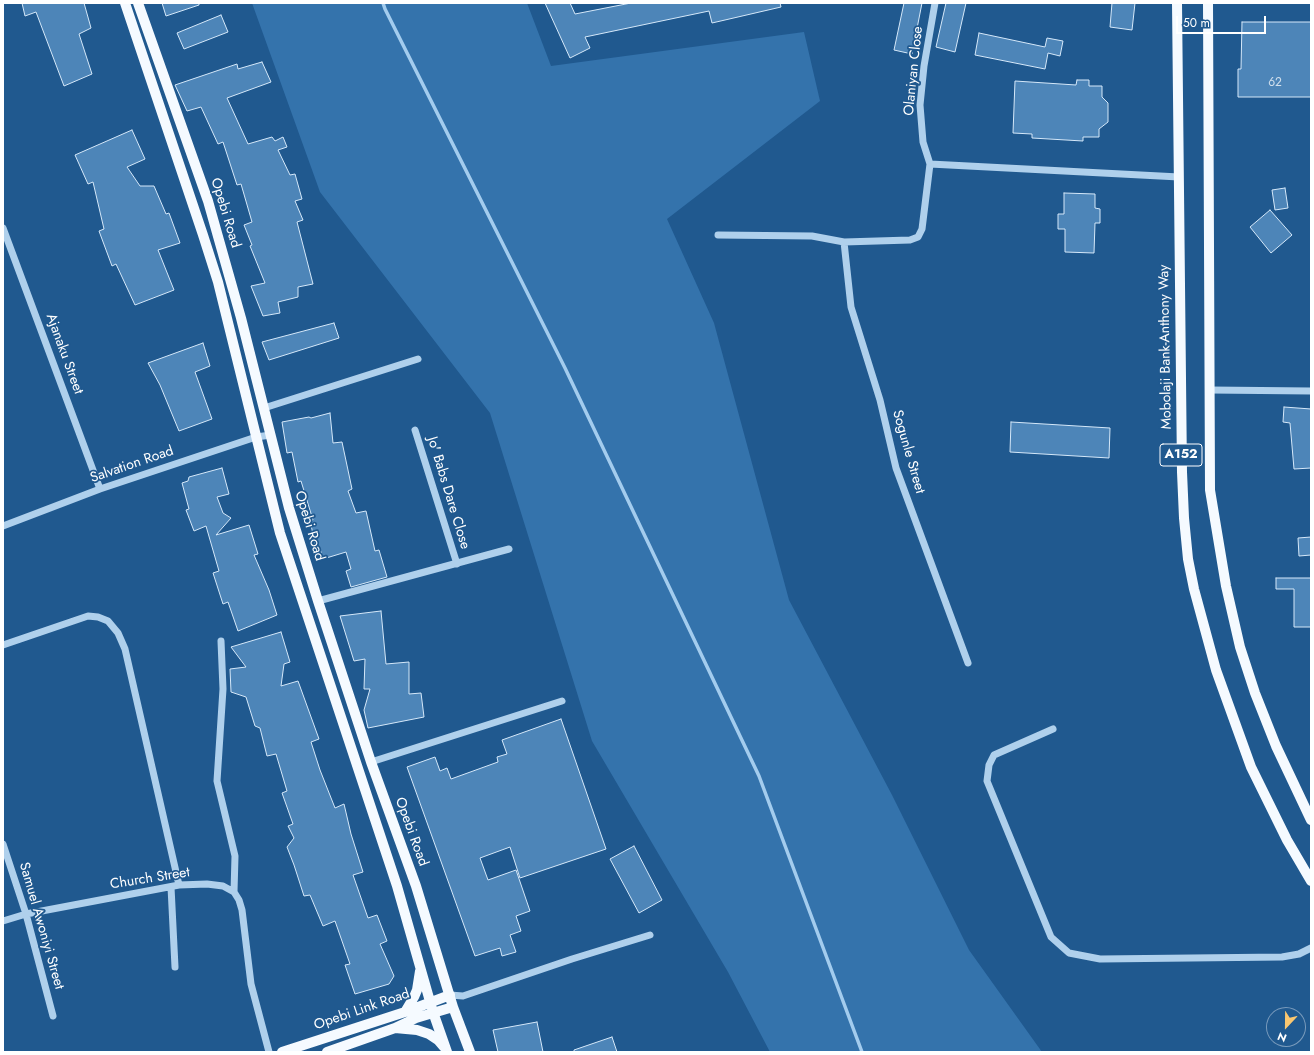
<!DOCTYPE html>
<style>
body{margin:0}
#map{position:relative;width:1314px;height:1055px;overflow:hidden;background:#20598f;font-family:Jost,sans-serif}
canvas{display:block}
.frame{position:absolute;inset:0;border:4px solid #fff;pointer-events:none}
.north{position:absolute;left:1266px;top:1007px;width:40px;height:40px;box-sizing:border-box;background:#20598f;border:1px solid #799bbc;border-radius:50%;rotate:202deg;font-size:11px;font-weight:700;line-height:16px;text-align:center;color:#fff}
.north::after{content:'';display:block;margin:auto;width:14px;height:18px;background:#fac770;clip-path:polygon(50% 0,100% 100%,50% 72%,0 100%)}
.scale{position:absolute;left:1176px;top:16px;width:90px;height:18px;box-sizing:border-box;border:2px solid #fff;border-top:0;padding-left:5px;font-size:12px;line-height:14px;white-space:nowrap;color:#fff;-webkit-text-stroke:3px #20598f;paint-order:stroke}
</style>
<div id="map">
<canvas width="1314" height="1055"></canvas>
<div class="frame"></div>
<div class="north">N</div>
<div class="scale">50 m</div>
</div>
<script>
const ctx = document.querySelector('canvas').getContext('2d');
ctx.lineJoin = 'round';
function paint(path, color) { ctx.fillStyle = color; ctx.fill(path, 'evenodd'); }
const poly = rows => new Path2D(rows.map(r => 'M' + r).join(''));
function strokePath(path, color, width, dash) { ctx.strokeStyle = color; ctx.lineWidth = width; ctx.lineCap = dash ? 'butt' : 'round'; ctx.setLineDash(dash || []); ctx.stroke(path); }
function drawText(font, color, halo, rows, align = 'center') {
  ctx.font = font + ' Jost,sans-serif'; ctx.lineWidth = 3.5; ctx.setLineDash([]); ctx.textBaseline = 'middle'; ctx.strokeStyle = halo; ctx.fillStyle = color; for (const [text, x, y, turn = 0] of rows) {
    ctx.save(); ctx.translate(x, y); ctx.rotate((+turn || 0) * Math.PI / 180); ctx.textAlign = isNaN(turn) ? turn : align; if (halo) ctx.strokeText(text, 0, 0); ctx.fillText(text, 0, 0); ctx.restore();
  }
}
paint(poly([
 [252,3,527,3,551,66,804,32,820,101,667,219,714,323,789,600,892,795,969,950,1042,1052,770,1052,728,972,592,741,490,413,320,192]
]), '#3473ac');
strokePath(poly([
 [383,3,385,9,565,368,759,776,862,1052]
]), '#a3ccee', 3.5);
const building = poly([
 [22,3,84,3,91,28,79,34,92,74,64,86,36,12,25,16,22,3],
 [162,3,199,3,199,5,166,16,162,3],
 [545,3,570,3,575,14,631,3,780,3,781,7,712,23,709,11,585,37,590,48,570,58,545,3],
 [904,3,922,3,912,54,894,50,904,3],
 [946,3,966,3,955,52,936,47,946,3],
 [1112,3,1135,3,1132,30,1110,27,1112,3],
 [221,15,228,32,184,49,177,33,221,15],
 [1242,22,1311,22,1311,97,1238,97,1238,69,1241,69,1242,22],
 [979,33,1045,47,1047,38,1063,41,1060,56,1048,53,1045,69,975,55,979,33],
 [262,62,271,82,227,98,248,144,272,137,275,141,283,137,287,147,278,150,290,175,295,174,302,199,295,201,303,220,297,222,313,284,298,287,298,297,278,302,280,313,263,316,251,286,265,283,250,246,252,245,244,225,252,222,241,184,237,185,223,142,218,144,201,107,187,111,175,85,237,64,238,69,262,62],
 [1077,80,1089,80,1089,86,1102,86,1102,97,1108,103,1108,122,1099,129,1099,137,1083,137,1083,141,1032,138,1032,134,1013,133,1015,81,1076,85,1077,80],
 [132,130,145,159,127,167,140,186,154,186,166,214,169,213,180,243,158,250,174,290,135,305,116,264,112,266,99,231,104,229,93,182,88,184,75,155,132,130],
 [1285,188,1288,208,1275,210,1272,190,1285,188],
 [1064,193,1095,194,1095,208,1100,209,1100,223,1095,223,1094,253,1065,252,1065,229,1058,229,1058,214,1064,214,1064,193],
 [1270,210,1292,235,1271,253,1250,227,1270,210],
 [334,323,339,338,269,360,262,342,334,323],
 [203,343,210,366,195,372,212,419,179,431,160,385,148,363,203,343],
 [1284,407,1311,409,1311,468,1294,469,1290,423,1283,422,1284,407],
 [330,413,333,443,342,442,352,489,348,491,356,513,366,511,375,551,379,550,387,577,351,587,346,571,351,569,346,552,323,559,320,549,316,549,310,520,313,520,301,481,298,482,292,452,287,453,282,422,309,417,311,418,330,413],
 [1011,422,1110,428,1109,458,1010,452,1011,422],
 [222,468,229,494,217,497,223,513,231,518,216,535,249,525,258,554,254,555,269,590,277,615,238,631,228,602,223,604,213,573,219,571,206,526,194,531,186,510,189,509,182,483,188,481,189,477,222,468],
 [1311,537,1311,555,1299,556,1298,538,1311,537],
 [1276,578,1311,578,1311,627,1294,627,1294,589,1276,589,1276,578],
 [381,611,386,664,409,662,409,694,421,693,424,717,368,728,364,710,370,689,364,689,365,659,354,661,340,616,381,611],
 [281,632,290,662,284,664,281,686,298,681,319,739,311,742,320,770,335,808,344,804,351,834,363,872,353,875,368,918,377,915,387,941,380,944,394,976,389,984,355,994,345,965,350,964,335,921,323,926,310,895,304,896,294,865,287,847,294,838,288,826,293,824,282,793,287,791,276,754,267,756,260,728,255,726,246,697,231,692,230,669,246,667,231,647,281,632],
 [561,719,606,849,520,878,510,847,480,858,488,880,516,870,530,911,516,916,521,931,510,935,516,952,502,956,500,948,475,956,407,767,435,757,440,771,447,768,451,779,498,762,497,757,507,754,502,740,561,719],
 [634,846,662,900,639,913,610,859,634,846],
 [537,1022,543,1052,498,1052,493,1030,537,1022],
 [612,1037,617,1052,574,1052,574,1050,612,1037]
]);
paint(building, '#4d85b8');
strokePath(building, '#d5e8f9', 1);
strokePath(poly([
 [930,164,1179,177],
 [3,228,100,489],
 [718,235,812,236,844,242,910,240,918,237,922,229,930,164,923,142,920,105,924,66,935,3],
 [844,242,851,307,880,400,896,468,968,663],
 [1210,390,1311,391],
 [264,408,418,359],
 [415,430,457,564],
 [3,526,100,489,256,437,271,435],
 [318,601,509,549],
 [221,641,223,689,217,781,235,856,234,892],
 [3,645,88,616,98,617,108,621,118,633,125,649,179,885],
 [1053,729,994,755,989,765,987,781,1051,937,1069,953,1100,959,1282,957,1299,954,1311,948],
 [371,762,562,701],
 [3,844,26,914,53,1016],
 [171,887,175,967],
 [3,921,26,914,179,885,207,884,223,886,234,892,239,900,242,910,251,984,269,1052],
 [450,995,463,996,572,959,650,935]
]), '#afd0ec', 7);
strokePath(poly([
 [125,3,203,235,218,282,280,533,397,886,433,1012,447,1052],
 [138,3,208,201,241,318,289,508,318,601,371,762,416,886,453,1007,470,1052],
 [1177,3,1182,472,1184,518,1188,559,1194,589,1216,670,1251,767,1287,840,1311,881],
 [1208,3,1210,490,1226,586,1240,647,1255,693,1276,746,1311,820],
 [405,1012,414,997,417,990,420,971],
 [395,1028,417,1030,429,1034,438,1040,444,1047],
 [282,1052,405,1012,450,995],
 [327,1052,395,1028,416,1018,453,1007]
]), '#f5faff', 10);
drawText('12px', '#d2e0ed', null, [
 ["62",1275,83]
]);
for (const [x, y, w] of [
 [1181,455,42]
]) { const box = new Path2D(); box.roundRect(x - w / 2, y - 11, w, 22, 3); ctx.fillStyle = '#20598f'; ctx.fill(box); strokePath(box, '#fff', 1); }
drawText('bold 13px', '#fff', null, [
 ["A152",1181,455]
]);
drawText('14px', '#fff', '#20598f', [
 ["Olaniyan Close",914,71,-84],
 ["Opebi Road",225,213,73],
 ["Mobolaji Bank-Anthony Way",1166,347,-91],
 ["Ajanaku Street",64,354,70],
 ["Sogunle Street",908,452,74],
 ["Salvation Road",132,465,-19],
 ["Jo' Babs Dare Close",448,493,73],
 ["Opebi Road",309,526,73],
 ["Opebi Road",411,832,70],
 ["Church Street",150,879,-9],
 ["Samuel Awoniyi Street",41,926,74],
 ["Opebi Link Road",362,1010,-19]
]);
</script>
